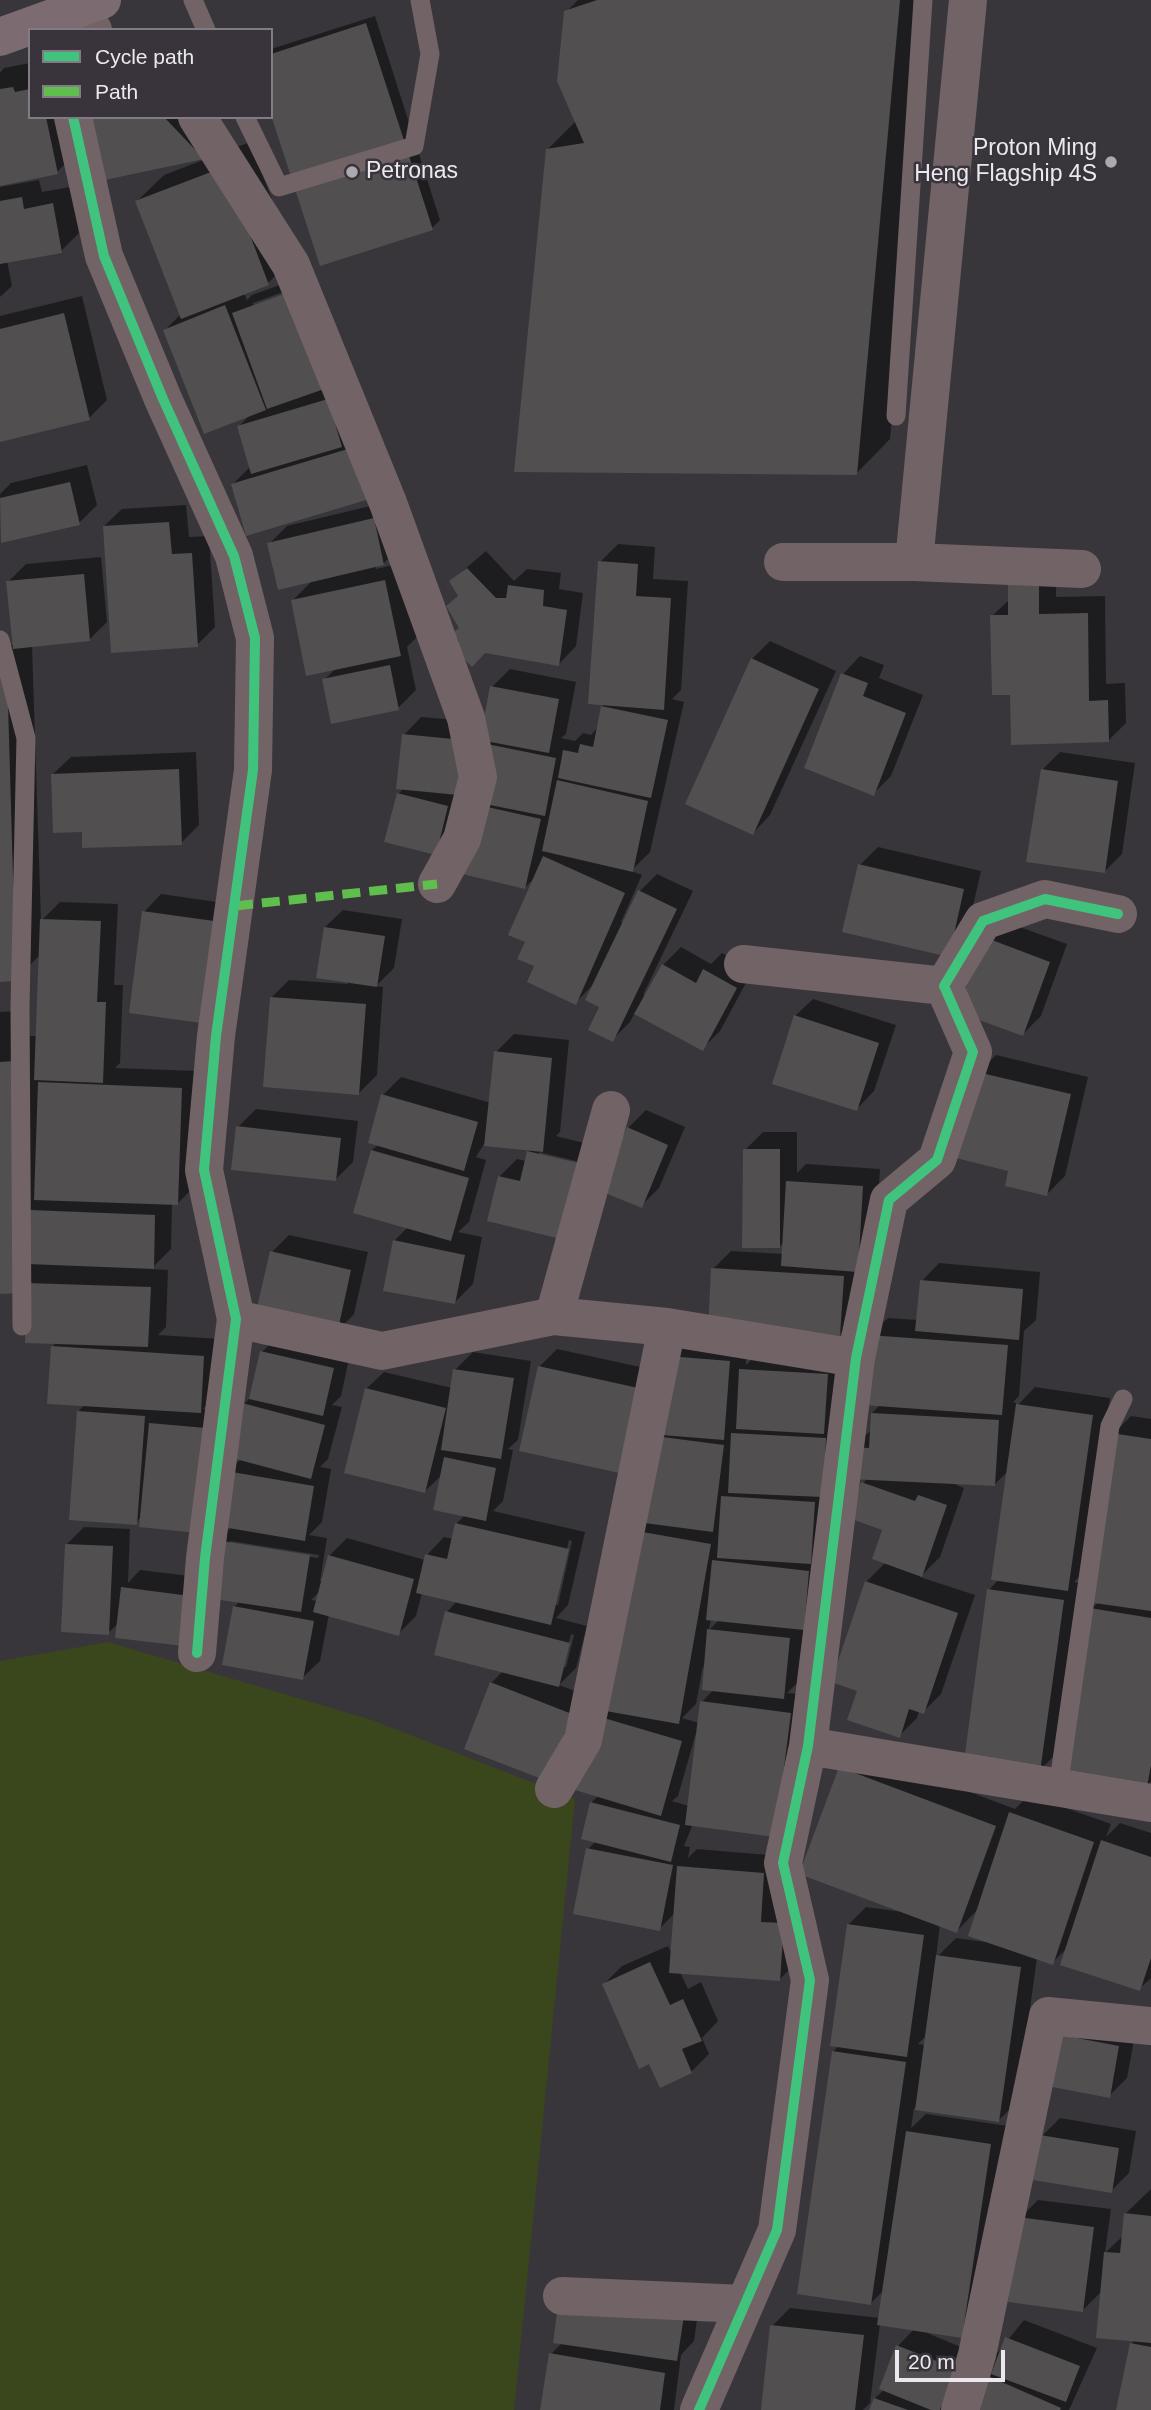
<!DOCTYPE html>
<style>
body{margin:0}
#map{position:relative;width:1151px;height:2410px;overflow:hidden;background:#38363a;font-family:Helvetica,sans-serif}
canvas{display:block}
.legend{position:absolute;left:28px;top:28px;width:245px;height:91px;box-sizing:border-box;background:#39343c;border:2px solid #817c83;margin:0;padding:9px 12px;list-style:none;font-size:21px;color:#ece9ee}
.legend li{display:flex;align-items:center;gap:14px;height:35px}
.legend b{width:35px;border:2px solid #817c83}
.scale{position:absolute;left:895px;top:2350px;width:110px;height:32px;box-sizing:border-box;border:4px solid #ece9ee;border-top:0;padding-left:9px;font-size:21px;line-height:24px;white-space:nowrap;color:#ece9ee;-webkit-text-stroke:5px #39343c;paint-order:stroke}
</style>
<div id="map">
<canvas width="1151" height="2410"></canvas>
<ul class="legend">
<li><b style="height:9px;background:#40c37c"></b>Cycle path</li>
<li><b style="height:9px;background:#5fbe4e"></b>Path</li>
</ul>
<div class="scale">20 m</div>
</div>
<script>
const ctx = document.querySelector('canvas').getContext('2d');
ctx.lineJoin = 'round';
function paint(path, color) { ctx.fillStyle = color; ctx.fill(path, 'evenodd'); }
const poly = rows => new Path2D(rows.map(r => 'M' + r).join(''));
function strokePath(path, color, width, dash) { ctx.strokeStyle = color; ctx.lineWidth = width; ctx.lineCap = dash ? 'butt' : 'round'; ctx.setLineDash(dash || []); ctx.stroke(path); }
function drawText(font, color, halo, rows, align = 'center') {
  ctx.font = font + ' Helvetica,sans-serif'; ctx.lineWidth = 5; ctx.setLineDash([]); ctx.textBaseline = 'middle'; ctx.strokeStyle = halo; ctx.fillStyle = color; for (const [text, x, y, turn = 0] of rows) {
    ctx.save(); ctx.translate(x, y); ctx.rotate((+turn || 0) * Math.PI / 180); ctx.textAlign = isNaN(turn) ? turn : align; if (halo) ctx.strokeText(text, 0, 0); ctx.fillText(text, 0, 0); ctx.restore();
  }
}
paint(poly([
 [108,1642,372,1720,575,1799,514,2410,0,2410,0,1661]
]), '#3a461b');
paint(poly([
 [578,0,931,0,890,439,857,473,548,149,576,121,566,12],
 [375,16,440,220,432,228,271,109,271,49],
 [30,63,30,117,77,117,83,146,57,172,0,184,0,73,4,68],
 [88,117,215,117,203,157],
 [250,142,294,257,268,283,244,293,247,300,252,295,310,274,373,496,233,484,251,466,239,426,251,414,165,330,181,314,137,201,164,175],
 [300,286,301,290,253,307,253,303],
 [39,180,42,192,70,187,79,233,61,251,7,261,12,286,0,297,0,187],
 [82,296,107,400,89,418,0,440,0,316],
 [87,465,97,505,79,523,2,541,0,494,11,483],
 [391,501,401,546,383,564,375,566,376,569,402,563,418,636,407,647,416,690,398,708,324,680,337,667,293,600,313,580,269,544,287,526],
 [186,505,189,537,209,536,215,627,197,645,104,526,122,509],
 [618,544,655,547,653,579,688,581,681,690,672,699,684,702,650,852,631,871,642,875,621,922,624,923,640,891,657,874,693,891,643,995,646,996,663,965,681,947,711,964,722,953,753,970,720,1031,702,1049,635,1012,630,1022,612,1040,594,984,576,1002,537,965,527,941,536,877,525,887,435,853,398,794,404,788,404,735,421,717,480,722,476,770,492,687,510,669,576,682,566,734,561,738,575,741,583,733,591,735,598,727,603,704,600,562],
 [486,551,514,581,527,569,561,573,559,589,583,593,576,646,559,664,461,641,459,596,451,581],
 [101,557,107,622,89,640,32,645,41,921,60,902,118,904,114,985,123,985,120,1063,115,1068,199,1071,195,1186,177,1204,172,1204,171,1249,151,1269,168,1270,166,1327,158,1335,221,1339,218,1394,203,1409,223,1411,136,1523,78,1412,85,1404,52,1347,57,1342,21,1292,0,1292,0,1012,21,1011,21,1036,37,1036,41,954,16,979,0,980,0,645,14,645,8,582,26,564],
 [1056,566,1056,597,1105,596,1106,684,1125,683,1126,723,1108,741,1012,694,992,616,1010,599],
 [770,641,836,671,770,815,753,833,752,659],
 [860,656,884,665,879,678,923,695,891,776,873,794,843,674],
 [196,752,199,825,181,843,83,831,53,774,71,757],
 [1060,752,1135,763,1122,854,1104,872,1043,769],
 [878,847,981,871,966,937,948,955,860,865],
 [161,894,231,904,219,1004,144,912],
 [343,910,402,919,394,968,376,986,383,987,377,1075,359,1093,271,998,289,980,348,984,325,927],
 [1003,921,1067,944,1041,1016,1023,1034,959,1010],
 [813,999,896,1025,874,1091,857,1109,795,1016],
 [514,1034,569,1040,560,1132,556,1136,600,1147,582,1220,499,1177,517,1159,526,1161,529,1149,484,1144,476,1157,486,1160,469,1222,458,1232,482,1237,473,1284,455,1302,394,1241,408,1227,372,1150,378,1145,383,1095,401,1077,491,1103,496,1052],
 [539,1152,592,1165,592,1168,539,1155],
 [996,1055,1088,1077,1065,1176,1047,1194,1011,1170,978,1073],
 [256,1109,358,1121,353,1162,335,1180,238,1127],
 [646,1110,685,1127,659,1188,641,1206,628,1128],
 [763,1132,797,1132,797,1173,806,1164,880,1169,875,1252,857,1317,840,1334,713,1269,731,1251,783,1254,784,1242,779,1247,745,1150],
 [289,1235,368,1252,354,1314,337,1332,272,1252],
 [939,1263,1040,1272,1036,1320,1024,1331,1019,1396,1013,1402,1016,1403,1016,1407,1035,1387,1110,1398,1085,1571,1074,1582,1081,1583,1058,1752,1040,1770,989,1590,999,1579,1008,1471,994,1485,952,1483,964,1488,940,1557,920,1577,975,1595,941,1694,923,1712,919,1711,917,1718,899,1736,859,1690,866,1582,886,1562,884,1529,863,1483,868,1478,853,1448,871,1430,872,1413,881,1404,870,1335,888,1318,918,1320,922,1281],
 [279,1335,351,1350,341,1396,332,1405,342,1407,328,1459,320,1467,331,1469,322,1522,309,1535,327,1538,320,1581,323,1581,329,1556,347,1538,425,1560,427,1555,444,1537,453,1539,456,1524,465,1515,443,1474,425,1491,366,1389,384,1372,452,1388,455,1370,473,1352,531,1361,518,1440,508,1449,513,1450,503,1501,493,1511,585,1532,568,1605,556,1618,587,1626,576,1668,559,1685,589,1696,564,1761,491,1683,503,1671,447,1612,457,1601,422,1593,416,1616,398,1634,329,1614,320,1661,302,1678,234,1607,240,1601,217,1541,232,1527,227,1472,241,1459,244,1404,252,1396,262,1352],
 [569,1540,572,1541,558,1605,554,1605],
 [230,1541,319,1555,318,1558,230,1544],
 [320,1591,317,1601,311,1600],
 [571,1634,574,1635,566,1667,562,1667],
 [687,1339,747,1344,746,1365,759,1352,845,1356,801,1679,787,1693,808,1695,792,1817,693,1824,684,1846,690,1847,688,1858,697,1849,781,1856,797,1962,780,1979,680,1972,688,1989,701,1982,718,2021,702,2038,709,2054,691,2072,650,2062,604,1984,622,1966,668,1946,672,1954,675,1913,659,1929,588,1849,596,1841,591,1803,599,1795,577,1789,670,1356],
 [711,1618,720,1619,709,1630],
 [703,1666,714,1689,702,1702,699,1723,682,1718,696,1704],
 [696,1733,698,1734,689,1806,672,1801,678,1796],
 [557,1349,659,1371,641,1454,539,1367],
 [1131,1416,1151,1419,1151,1781,1147,1786,1091,1609,1099,1602,1113,1434],
 [84,1527,130,1529,128,1583,140,1570,207,1578,201,1627,119,1623,108,1633,66,1545],
 [858,1750,1015,1809,1029,1795,1111,1824,1106,1837,1120,1823,1151,1833,1151,1978,1139,1989,1068,1947,1052,1963,1037,1958,1017,2102,999,2120,914,2108,911,2128,926,2114,1008,2126,979,2319,927,2333,973,2352,959,2410,871,2410,875,2398,885,2389,898,2346,914,2329,880,2324,870,2403,863,2410,762,2410,772,2326,790,2308,880,2318,884,2290,871,2303,833,2052,839,2045,848,1925,866,1907,903,1912,801,1873],
 [979,1908,986,1942,956,1938,936,1958,940,1924,957,1931],
 [927,2035,925,2045,918,2044],
 [1136,2029,1127,2078,1109,2096,1058,2035],
 [1060,2118,1136,2131,1129,2173,1111,2191,1042,2136],
 [1151,2189,1151,2410,1118,2410,1131,2344,1135,2340,1103,2290,1083,2310,1020,2218,1038,2200,1111,2209,1105,2253,1124,2235,1125,2214],
 [700,2298,694,2341,681,2355,674,2410,542,2410,551,2354,562,2343],
 [1024,2320,1097,2348,1069,2410,965,2410,981,2373]
]), '#0007');
paint(poly([
 [597,0,900,0,857,475,514,472,546,149,584,143,557,81,564,11],
 [366,23,433,230,320,266,271,115,271,54],
 [13,87,15,92,30,89,30,117,46,117,58,174,0,186,0,89],
 [86,117,164,117,204,159,100,181],
 [224,167,269,285,181,319,135,201],
 [22,197,24,209,53,203,62,253,0,264,0,201],
 [292,291,327,388,267,409,232,313],
 [225,305,266,410,204,434,163,330],
 [64,313,90,420,0,442,0,329],
 [328,399,342,447,251,474,237,426],
 [358,446,373,498,246,536,231,484],
 [70,482,80,525,1,543,0,498],
 [374,518,384,565,278,590,267,543],
 [169,522,172,554,192,553,198,647,111,653,103,526],
 [598,561,638,564,636,596,671,598,664,710,588,704],
 [467,568,496,598,506,598,508,585,544,590,543,606,567,610,559,666,485,653,472,667,453,648,459,641,454,632,459,628,446,606,458,596,449,581],
 [84,574,90,641,13,649,6,581],
 [385,580,401,656,306,676,291,600],
 [1008,583,1039,583,1039,614,1088,613,1089,701,1108,700,1109,742,1011,745,1010,695,992,695,990,615,1008,615],
 [751,658,819,689,753,835,685,804],
 [390,665,399,710,331,724,322,679],
 [7,669,16,981,0,982,0,670],
 [841,673,868,683,863,696,906,713,874,796,804,768],
 [490,686,559,699,549,753,480,740],
 [601,706,668,720,651,798,558,778,563,750,578,753,580,744,593,747],
 [402,734,463,740,458,795,396,789],
 [482,743,556,758,545,816,470,801],
 [179,769,182,845,82,848,82,832,53,833,51,774],
 [1041,769,1118,781,1105,873,1026,862],
 [557,780,648,801,633,872,542,851],
 [397,793,448,806,436,855,384,842],
 [474,804,541,819,525,889,458,873],
 [543,856,625,893,576,1005,527,982,534,966,517,959,525,942,508,935],
 [858,864,964,889,949,957,842,932],
 [638,890,677,909,613,1042,588,1030,599,1007,585,1000],
 [142,911,214,921,201,1023,129,1013],
 [40,919,101,921,97,1002,106,1002,103,1083,34,1080],
 [324,927,385,936,377,987,316,978],
 [984,937,1050,962,1023,1036,957,1012],
 [662,964,696,983,703,969,737,988,703,1051,634,1014],
 [270,997,366,1004,359,1095,263,1087],
 [794,1015,879,1043,857,1111,772,1084],
 [494,1051,552,1058,543,1152,484,1146],
 [15,1061,22,1293,0,1294,0,1062],
 [977,1072,1071,1094,1047,1196,1005,1186,1008,1171,956,1158],
 [38,1082,182,1088,178,1205,34,1200],
 [381,1094,478,1122,464,1171,368,1143],
 [236,1126,341,1138,336,1181,231,1170],
 [627,1127,668,1145,642,1208,600,1191],
 [743,1149,780,1149,780,1248,742,1248],
 [371,1150,469,1178,451,1241,353,1213],
 [527,1151,583,1164,565,1240,487,1221,498,1176,520,1181],
 [786,1181,863,1186,858,1272,781,1266],
 [30,1210,155,1215,154,1269,28,1264],
 [393,1240,465,1255,455,1304,383,1291],
 [270,1251,351,1270,337,1334,255,1316],
 [711,1268,844,1276,840,1336,708,1329],
 [920,1280,1023,1289,1019,1340,915,1331],
 [26,1283,151,1287,148,1347,25,1343],
 [868,1335,1008,1345,1002,1415,863,1405],
 [51,1346,204,1356,201,1413,47,1404],
 [260,1351,334,1368,323,1416,249,1399],
 [668,1356,730,1361,724,1440,662,1435],
 [538,1366,643,1389,624,1474,519,1451],
 [453,1369,514,1378,501,1459,441,1450],
 [739,1369,828,1374,824,1434,736,1429],
 [365,1388,446,1408,425,1493,344,1473],
 [242,1403,325,1425,311,1479,228,1457],
 [1016,1404,1093,1415,1068,1591,991,1580],
 [77,1411,145,1416,137,1525,69,1520],
 [871,1413,999,1420,995,1486,850,1479,852,1447,869,1448],
 [149,1423,206,1428,197,1533,139,1527],
 [731,1433,826,1438,823,1497,728,1493],
 [1111,1433,1151,1439,1151,1611,1087,1602],
 [647,1435,724,1445,713,1532,637,1522],
 [444,1457,496,1468,486,1521,433,1510],
 [226,1471,314,1486,305,1541,217,1526],
 [861,1482,915,1501,918,1495,947,1505,922,1577,872,1559,882,1530,849,1518],
 [721,1496,815,1502,811,1564,717,1558],
 [455,1523,569,1549,551,1625,416,1593,425,1554,447,1559],
 [631,1530,711,1544,679,1724,600,1710],
 [216,1540,310,1555,301,1612,207,1598],
 [65,1544,113,1546,109,1635,61,1632],
 [328,1555,414,1579,399,1636,313,1612],
 [712,1560,809,1571,804,1630,706,1620],
 [865,1581,958,1613,924,1714,909,1709,900,1738,847,1720,857,1691,831,1682],
 [121,1587,190,1596,184,1646,115,1638],
 [987,1589,1064,1600,1040,1772,964,1761],
 [233,1606,314,1621,303,1680,222,1665],
 [1090,1608,1151,1618,1151,1765,1147,1787,1064,1774],
 [445,1611,570,1643,559,1687,434,1655],
 [707,1629,790,1638,784,1699,702,1690],
 [490,1682,572,1714,547,1781,464,1749],
 [700,1701,791,1713,775,1837,685,1825],
 [597,1716,682,1741,661,1816,575,1790],
 [839,1767,996,1826,957,1933,799,1874],
 [590,1802,680,1825,671,1862,581,1839],
 [1009,1812,1094,1842,1053,1965,968,1936],
 [1101,1840,1151,1857,1151,1958,1140,1991,1060,1965],
 [586,1848,673,1865,660,1931,573,1914],
 [677,1866,764,1873,761,1922,784,1923,780,1981,669,1973],
 [847,1924,924,1935,907,2057,830,2046],
 [936,1955,1021,1967,999,2122,915,2110],
 [650,1962,670,2005,683,1999,702,2041,682,2049,692,2073,660,2088,649,2064,639,2069,602,1984],
 [1056,2034,1119,2046,1110,2098,1047,2086],
 [832,2051,906,2062,871,2305,797,2294],
 [906,2131,991,2144,962,2338,877,2325],
 [1040,2135,1119,2148,1112,2193,1033,2180],
 [1124,2213,1151,2216,1151,2343,1096,2338,1104,2252,1120,2253],
 [1018,2217,1094,2227,1083,2312,1008,2302],
 [559,2298,684,2316,677,2361,553,2343],
 [770,2325,864,2335,855,2410,761,2410],
 [1005,2337,1080,2366,1066,2402,991,2374],
 [1130,2343,1151,2347,1151,2410,1116,2410],
 [896,2345,957,2369,940,2410,931,2410,879,2389],
 [549,2353,665,2373,660,2410,540,2410],
 [979,2372,1061,2408,1060,2410,963,2410],
 [874,2398,908,2410,869,2410]
]), '#514f4f');
strokePath(poly([
 [193,0,206,30],
 [245,117,279,187,414,146,430,54,420,0],
 [896,416,923,0],
 [0,640,26,738,20,1006,22,1326],
 [1058,1788,1110,1426,1123,1399]
]), '#726366', 19);
strokePath(poly([
 [75,10,93,30],
 [73,117,104,256,163,399,234,556,255,638,253,770,216,1036,204,1170,236,1319,205,1558,197,1653],
 [197,117,291,265,388,503,466,718,478,777,462,839,437,884],
 [783,562,914,562,1082,569],
 [914,562,968,0],
 [743,964,944,986],
 [554,1316,611,1110],
 [236,1319,382,1351,554,1316,667,1327,856,1358],
 [808,1746,1151,1803],
 [554,1789,583,1740,667,1327],
 [562,2296,744,2304],
 [699,2410,777,2230,810,1980,783,1863,808,1746,856,1358,889,1200,937,1160,973,1052,944,986,983,921,1045,899,1118,914],
 [960,2410,977,2355,1048,2016,1151,2026]
]), '#726366', 38);
strokePath(poly([
 [0,37,102,0]
]), '#7c6b70', 38);
strokePath(poly([
 [235,906,437,884]
]), '#5fbe4e', 9, [18, 9]);
strokePath(poly([
 [73,117,104,256,163,399,234,556,255,638,253,770,216,1036,204,1170,236,1319,205,1558,197,1653],
 [699,2410,777,2230,810,1980,783,1863,808,1746,856,1358,889,1200,937,1160,973,1052,944,986,983,921,1045,899,1118,914]
]), '#40c37c', 10);
for (const [x, y, r, color] of [
 [1111,162,7,"#adaaaf"],
 [352,172,7,"#adaaaf"]
]) { const dot = new Path2D(); dot.arc(x, y, r, 0, 2 * Math.PI); ctx.fillStyle = color; ctx.fill(dot); strokePath(dot, '#39343c', 2.5); }
drawText('23px', '#ece9ee', '#39343c', [
 ["Proton Ming",1097,149],
 ["Heng Flagship 4S",1097,175],
 ["Petronas",366,172,"left"]
], 'right');
</script>
